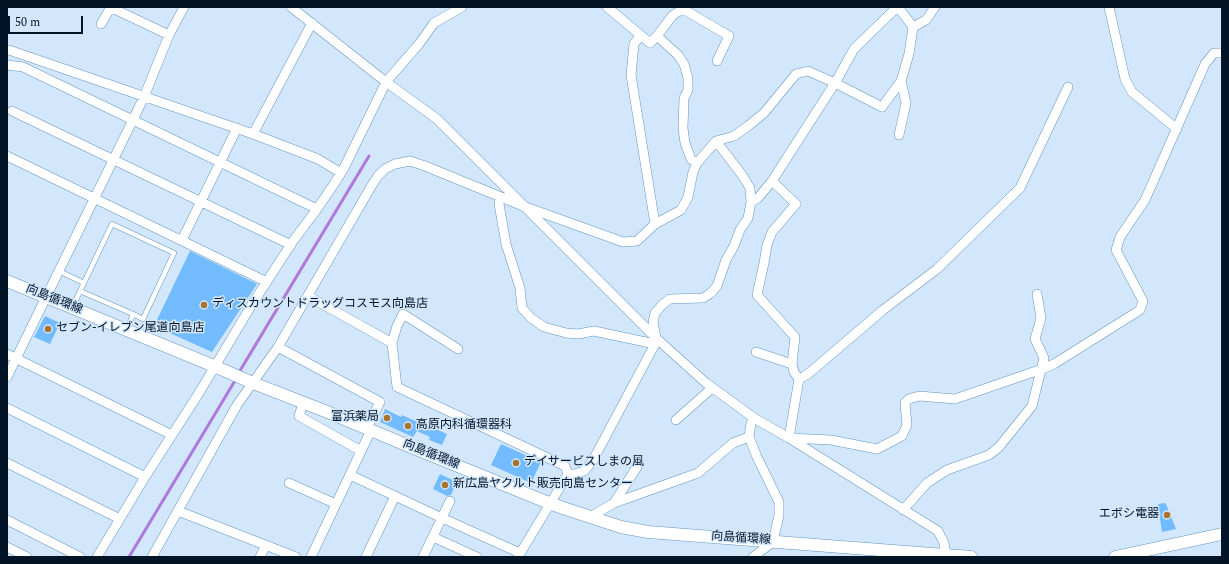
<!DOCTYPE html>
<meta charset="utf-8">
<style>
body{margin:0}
#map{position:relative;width:1229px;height:564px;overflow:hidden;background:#d2e7fc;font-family:Spectral,serif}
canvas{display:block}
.frame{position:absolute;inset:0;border:8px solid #021426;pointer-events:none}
.scale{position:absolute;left:8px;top:16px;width:75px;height:18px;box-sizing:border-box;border:2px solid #021426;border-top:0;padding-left:5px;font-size:12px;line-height:14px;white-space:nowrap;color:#021426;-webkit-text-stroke:3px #d2e7fc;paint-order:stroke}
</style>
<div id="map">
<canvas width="1229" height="564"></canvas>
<div class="frame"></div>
<div class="scale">50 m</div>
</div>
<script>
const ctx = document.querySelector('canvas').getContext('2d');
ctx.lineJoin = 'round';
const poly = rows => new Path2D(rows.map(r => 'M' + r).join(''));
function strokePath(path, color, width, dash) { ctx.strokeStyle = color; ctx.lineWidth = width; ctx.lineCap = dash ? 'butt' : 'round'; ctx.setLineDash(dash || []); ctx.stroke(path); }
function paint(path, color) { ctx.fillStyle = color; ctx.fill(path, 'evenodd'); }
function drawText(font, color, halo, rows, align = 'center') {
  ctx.font = font + ' Spectral,"Noto Sans JP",serif'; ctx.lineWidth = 3; ctx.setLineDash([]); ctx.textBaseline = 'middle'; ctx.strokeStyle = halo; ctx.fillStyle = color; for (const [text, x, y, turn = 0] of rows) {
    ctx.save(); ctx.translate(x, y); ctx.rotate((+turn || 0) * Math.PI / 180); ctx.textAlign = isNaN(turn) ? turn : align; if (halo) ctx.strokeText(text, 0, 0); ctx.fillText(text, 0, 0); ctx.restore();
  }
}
strokePath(poly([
 [238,374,369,156],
 [129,557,236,379]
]), '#af78dc', 3);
paint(poly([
 [190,251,257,284,212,352,154,326],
 [45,316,60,323,50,344,34,337],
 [385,409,401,417,402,415,424,425,424,424,447,434,442,445,429,440,430,437,417,431,413,437,380,422],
 [501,444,541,462,531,483,491,465],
 [440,474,457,482,451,495,447,496,433,489],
 [1164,503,1166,504,1176,529,1162,532,1158,504]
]), '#72bbff');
const service = poly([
 [59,271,84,283],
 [80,291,133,314],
 [72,308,112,224,174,253,143,319,133,314,127,330]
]);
const minor = poly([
 [110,7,169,35],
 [291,7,386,82,437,119,656,338,706,383,754,418,789,438,938,531,944,543,946,555],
 [607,7,650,43,657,36,673,15,683,9,729,36,717,61],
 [1109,7,1125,79,1132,92,1177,129],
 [101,24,111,7],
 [913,27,926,20,935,7],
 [640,36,634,44,631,75,655,224],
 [657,36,678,55,684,64,688,78,688,90,684,98,683,128,685,143,691,159,697,163],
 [9,50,253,134,318,159,341,173],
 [7,65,23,67,317,209],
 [12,111,291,245],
 [253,134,312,23],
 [899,135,906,103,901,81],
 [7,156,267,282],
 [772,181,796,204,772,232,767,245,764,263,757,295,795,337,792,364,794,372,799,379,789,438,831,440,877,449,902,436,907,425,905,403,909,399,919,396,955,399,1042,369,1054,364,1140,310,1143,301,1116,250,1120,237,1145,200,1205,64,1214,53,1222,53],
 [500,197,499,204,506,244,520,288,522,308,531,318,544,327,566,333,578,334,594,331,655,344],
 [751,202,758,198,772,181,835,83,854,49,897,7],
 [182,240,237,128],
 [308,296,392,343],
 [278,347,380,402,367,428],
 [458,349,403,314,397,326,392,343,397,387,565,466,568,474],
 [756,352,792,364],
 [7,354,172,435],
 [7,377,144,97,169,35,184,7],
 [799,379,808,374,883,310,937,269,1020,188,1068,87],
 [303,403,299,416,361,451],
 [7,408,145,477],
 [676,420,712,388],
 [7,463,120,519],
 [350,475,442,518,520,553],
 [289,483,336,504],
 [614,503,637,467],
 [903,510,927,483,947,470,989,455,999,447,1032,406,1044,358,1035,339,1041,318,1037,294],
 [178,511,296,557],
 [590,517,614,503,698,473,733,443,749,437],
 [7,520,80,557],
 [433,537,477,557],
 [7,547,27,557],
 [97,557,145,477,199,393,251,306,293,241,317,209,334,184,344,168,386,82,419,44,434,23,462,7],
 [152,557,237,405,278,347,372,185,378,176,385,169,395,164,410,161,425,166,523,206,623,242,637,241,655,224,681,210,688,197,693,172,697,163,716,141,734,136,748,126,764,113,796,74,808,71,835,83,882,107,901,81,909,54,913,27,898,7],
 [260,557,266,545],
 [311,557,371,430],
 [366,557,395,496],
 [423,557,450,501],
 [518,557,568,474,575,474,584,471,592,462,655,344,656,338,653,322,655,313,663,304,670,299,703,298,711,293,717,286,726,260,734,246,740,230,748,218,751,202,750,188,742,175,716,141],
 [753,557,773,542,779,515,779,502,757,457,749,437,751,423,754,418]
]);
const secondary = poly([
 [7,281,214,366,253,383,330,413,411,447,549,503,566,509,621,527,648,532,971,557],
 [1115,557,1222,534]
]);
strokePath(service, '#6295c5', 5.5);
strokePath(minor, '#6295c5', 10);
strokePath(secondary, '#6295c5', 13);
strokePath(service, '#fff', 4.5);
strokePath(minor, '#fff', 9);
strokePath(secondary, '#fff', 12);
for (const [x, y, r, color] of [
 [204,305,4,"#a9722e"],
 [48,329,4,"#a9722e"],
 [387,418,4,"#a9722e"],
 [408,426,4,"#a9722e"],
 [516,463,4,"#a9722e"],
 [445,485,4,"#a9722e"],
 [1167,515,4,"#a9722e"]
]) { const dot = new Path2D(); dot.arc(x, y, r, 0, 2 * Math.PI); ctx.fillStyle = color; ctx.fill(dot); strokePath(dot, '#d2e7fc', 1.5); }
drawText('12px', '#021426', '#d2e7fc', [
 ["向島循環線",54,300,22],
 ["向島循環線",431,455,22],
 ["向島循環線",741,539,4]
]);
drawText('12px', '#021426', '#d2e7fc', [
 ["ディスカウントドラッグコスモス向島店",212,305],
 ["セブン-イレブン尾道向島店",56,329],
 ["富浜薬局",379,418,"right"],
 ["高原内科循環器科",416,426],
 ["デイサービスしまの風",524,463],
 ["新広島ヤクルト販売向島センター",453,485],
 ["エボシ電器",1159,515,"right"]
], 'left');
</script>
